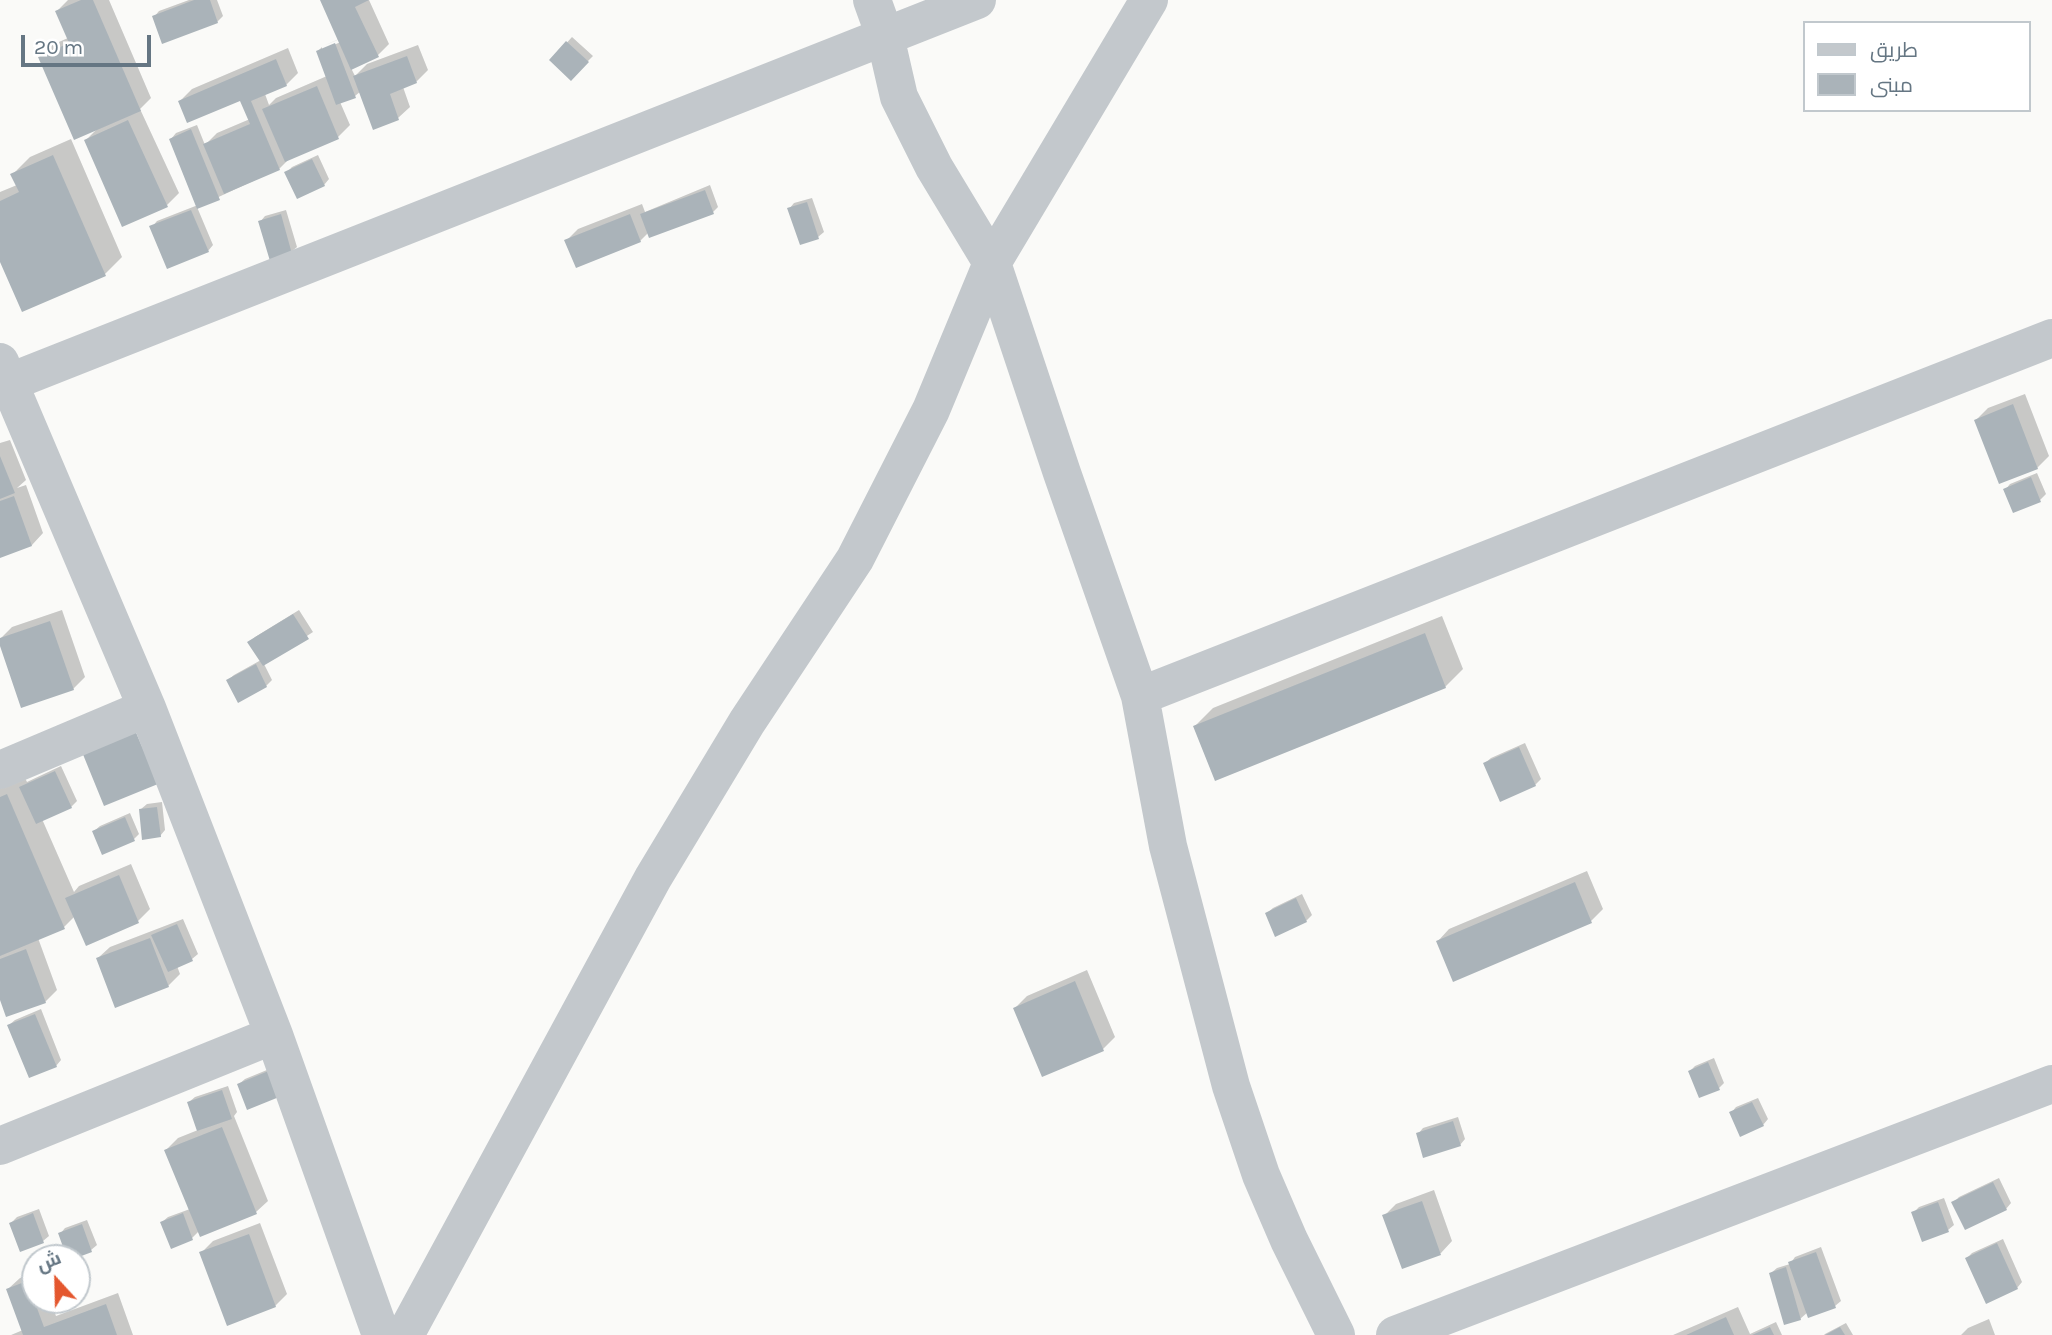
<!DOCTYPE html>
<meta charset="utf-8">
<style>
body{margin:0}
#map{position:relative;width:2052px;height:1335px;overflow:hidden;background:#fafaf8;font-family:Karla,Cairo,sans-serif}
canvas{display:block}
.legend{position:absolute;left:1803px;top:21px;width:228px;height:91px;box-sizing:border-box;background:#fff;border:2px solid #c1c8cd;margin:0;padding:9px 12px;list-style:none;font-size:21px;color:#657683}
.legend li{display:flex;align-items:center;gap:14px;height:35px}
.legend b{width:35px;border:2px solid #c1c8cd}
.north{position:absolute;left:21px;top:1244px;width:70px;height:70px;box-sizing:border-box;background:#fff;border:2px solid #c1c8cd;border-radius:50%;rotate:338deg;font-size:19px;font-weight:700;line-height:28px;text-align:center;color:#657683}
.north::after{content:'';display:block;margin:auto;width:24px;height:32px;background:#e4572e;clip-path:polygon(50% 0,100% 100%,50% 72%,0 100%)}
.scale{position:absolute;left:21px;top:35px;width:130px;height:32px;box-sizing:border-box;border:4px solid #657683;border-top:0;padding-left:9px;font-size:21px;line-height:24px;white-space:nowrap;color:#657683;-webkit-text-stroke:5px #fff;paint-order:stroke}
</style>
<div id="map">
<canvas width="2052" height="1335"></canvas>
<ul class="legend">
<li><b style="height:9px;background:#c3c8cc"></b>طريق</li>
<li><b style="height:19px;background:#aab3b9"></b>مبنى</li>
</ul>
<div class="north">ش</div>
<div class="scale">20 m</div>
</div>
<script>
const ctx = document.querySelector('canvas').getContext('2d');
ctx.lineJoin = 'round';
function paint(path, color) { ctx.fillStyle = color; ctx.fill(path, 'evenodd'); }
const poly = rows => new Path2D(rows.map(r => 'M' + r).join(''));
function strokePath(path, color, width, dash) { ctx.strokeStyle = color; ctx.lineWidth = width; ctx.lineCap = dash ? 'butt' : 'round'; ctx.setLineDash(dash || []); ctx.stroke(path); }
paint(poly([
 [68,0,109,0,151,98,140,109,179,193,167,205,86,140,98,128,40,57,52,45,68,38,57,11],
 [189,0,217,0,223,16,217,22,154,17,159,11],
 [322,0,369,0,389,44,377,56,351,68,355,76,367,64,418,45,428,70,416,82,403,87,410,107,398,118,361,91,355,96,340,102,350,125,338,137,290,158,279,169,197,207,213,245,208,251,152,227,157,221,198,205,171,139,176,133,197,125,205,145,217,133,250,119,241,98,180,101,192,89,288,48,298,73,286,85,265,94,269,105,276,98,327,76,318,51,322,47,322,50,343,41,342,38,323,46,339,39],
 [572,37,593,56,571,78,551,60],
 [71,139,122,257,105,274,0,258,0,192,17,185,13,174,30,157],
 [318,155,329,179,324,185,287,172,292,167],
 [710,185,718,207,713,212,649,232,640,241,566,241,578,229,642,204,645,212],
 [812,198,824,232,818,237,789,209,794,203],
 [286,210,297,247,291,252,260,222,265,216],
 [2025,394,2049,456,2037,468,1976,420,1988,408],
 [10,440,26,480,17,488,26,485,43,533,32,545,0,556,0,443],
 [2037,473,2046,494,2040,500,2014,511,2005,490,2010,484],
 [62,610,85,677,73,689,0,639,12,627],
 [299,610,313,632,264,664,272,680,266,686,228,680,234,675,261,660,250,642,255,637],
 [1442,616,1463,669,1445,687,1195,726,1213,708],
 [1525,743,1541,779,1535,785,1485,763,1491,758],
 [61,766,77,801,71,807,42,819,74,892,79,886,131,864,150,909,138,921,87,943,75,916,64,927,38,938,57,990,45,1002,0,994,0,788,25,778,27,782],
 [162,802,165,830,160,836,141,809,147,804],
 [130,813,139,834,134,839,94,831,100,826],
 [1587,871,1603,909,1591,921,1438,941,1449,929],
 [1302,894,1312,915,1306,921,1267,913,1273,908],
 [183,919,198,954,192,959,177,966,180,974,168,986,98,958,110,947],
 [1087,970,1115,1037,1103,1049,1043,1074,1015,1008,1027,996],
 [41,1009,61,1060,56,1066,9,1025,15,1020],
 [1714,1058,1724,1083,1719,1088,1690,1071,1695,1066],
 [284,1063,293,1086,239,1084,245,1079],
 [228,1086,237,1112,234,1116,268,1201,256,1212,199,1231,192,1238,162,1222,168,1217,190,1209,166,1150,178,1138,198,1130,189,1102,195,1097],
 [1758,1098,1768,1119,1763,1125,1731,1113,1736,1107],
 [1458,1117,1465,1139,1460,1145,1418,1134,1423,1128],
 [1999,1178,2011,1203,2006,1209,1953,1203,1959,1197],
 [1434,1190,1452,1241,1441,1253,1403,1267,1384,1216,1396,1204],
 [1944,1198,1954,1225,1948,1230,1913,1213,1919,1207],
 [39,1209,49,1236,43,1241,11,1223,17,1217],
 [87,1220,97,1245,91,1250,69,1258,60,1234,65,1228],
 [260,1223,287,1294,275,1306,201,1253,213,1241],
 [2003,1239,2022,1282,2017,1288,1967,1258,1972,1253],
 [1821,1247,1841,1301,1835,1306,1808,1312,1800,1319,1771,1273,1777,1268,1790,1264,1795,1257],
 [35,1272,35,1300,50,1300,56,1316,118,1293,133,1335,11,1335,23,1330,8,1289,20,1278],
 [1738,1307,1750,1334,1776,1322,1782,1335,1673,1335],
 [1989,1319,1995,1335,1961,1335,1968,1328],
 [1846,1323,1853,1335,1824,1335,1825,1334]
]), '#0003');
paint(poly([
 [81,0,93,0,141,111,74,140,38,57,69,43,55,11],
 [194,0,210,0,218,23,162,44,152,16],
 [320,0,369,0,355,7,379,57,351,70],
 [566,41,589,62,571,81,549,60],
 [335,43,356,98,336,105,316,51],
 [407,56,417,83,390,94,399,120,373,130,353,76],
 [276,59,287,86,251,101,280,170,224,194,203,144,250,124,240,101,187,123,178,101],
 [317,86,339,139,285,162,262,109],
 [128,120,168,207,122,227,84,140],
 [191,129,220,200,197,209,169,139],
 [53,155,106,276,22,312,0,262,0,201,19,192,10,174],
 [312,159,325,186,297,199,284,172],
 [705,190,714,214,649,238,640,214],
 [807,202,819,239,800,245,787,208],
 [191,210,209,252,167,269,149,226],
 [281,214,292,254,270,261,258,221],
 [630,214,641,242,576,268,564,240],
 [2013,404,2038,469,1999,484,1974,420],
 [0,456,15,493,0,499],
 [2031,477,2041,502,2013,513,2003,489],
 [14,496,32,546,0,558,0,501],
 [293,614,309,639,263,666,247,642],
 [50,621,74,690,21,708,0,646,0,638],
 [1425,633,1446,688,1215,781,1193,726],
 [256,664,267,687,238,703,226,680],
 [135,730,158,784,104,806,82,752],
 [1519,747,1536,786,1500,802,1483,763],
 [55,771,72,808,36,824,19,787],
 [7,794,65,929,0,956,0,797],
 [157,807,161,837,142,840,139,809],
 [125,817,135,841,102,855,92,831],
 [119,875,139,923,86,946,65,898],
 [1575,882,1592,923,1453,982,1436,941],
 [1296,898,1307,922,1275,937,1265,913],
 [177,924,193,961,168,972,151,935],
 [150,938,169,987,115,1008,96,958],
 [26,949,46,1003,6,1017,0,1000,0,959],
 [1075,981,1104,1051,1042,1077,1013,1008],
 [35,1014,57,1067,29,1078,7,1025],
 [1708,1062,1720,1090,1699,1098,1688,1071],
 [278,1067,289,1093,247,1110,237,1084],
 [222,1090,232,1119,197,1131,187,1102],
 [1752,1102,1764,1126,1740,1137,1729,1112],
 [1453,1121,1461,1146,1423,1158,1416,1133],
 [222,1127,257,1214,200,1237,164,1150],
 [1993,1182,2007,1210,1965,1230,1951,1202],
 [1422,1201,1441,1255,1402,1269,1382,1215],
 [1938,1202,1949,1232,1922,1242,1911,1212],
 [33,1213,44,1243,20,1252,9,1223],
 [183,1213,193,1240,171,1249,160,1222],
 [82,1224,92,1252,76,1258,67,1258,58,1233],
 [249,1234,276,1307,227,1326,199,1252],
 [1997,1243,2018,1289,1986,1304,1965,1258],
 [1816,1252,1836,1308,1808,1318,1788,1262],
 [1786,1267,1801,1320,1784,1325,1769,1273],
 [27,1281,44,1327,106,1304,117,1335,23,1335,6,1289],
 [1726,1317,1734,1335,1686,1335],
 [1770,1327,1774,1335,1752,1335],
 [1840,1327,1845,1335,1825,1335]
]), '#aab3b9');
strokePath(poly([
 [872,0,885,36,899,97,934,167,992,263,1062,473,1140,696,1168,846,1231,1086,1261,1175,1289,1240,1336,1335],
 [0,362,147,708,274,1035,381,1335],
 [0,386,977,0],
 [1140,696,2052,338],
 [0,770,147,708],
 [0,1146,274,1035],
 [405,1335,653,878,747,722,855,559,931,410,992,263,1149,0],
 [1395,1335,2052,1084]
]), '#c3c8cc', 38);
</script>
